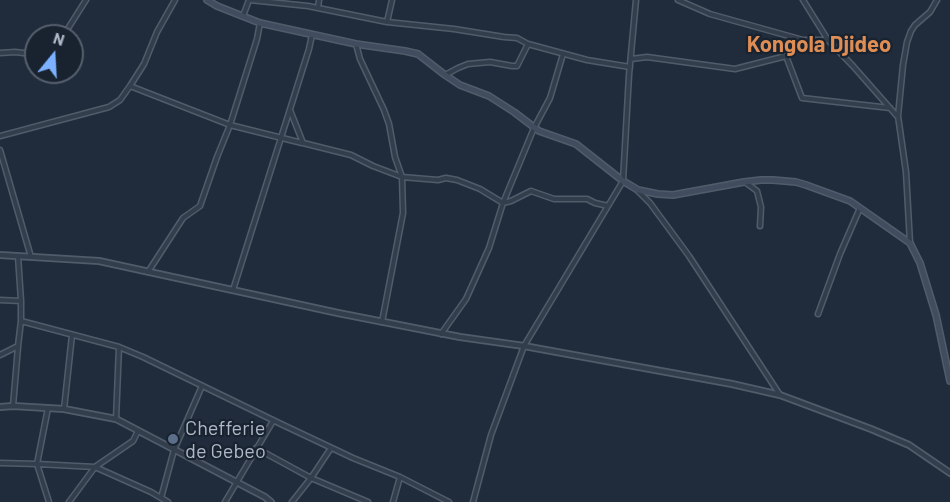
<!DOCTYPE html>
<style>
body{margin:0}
#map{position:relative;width:950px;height:502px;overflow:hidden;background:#202c3c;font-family:Barlow,sans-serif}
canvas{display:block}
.north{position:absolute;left:24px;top:24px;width:60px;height:60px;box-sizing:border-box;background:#192330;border:2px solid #555f6d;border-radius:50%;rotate:18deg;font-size:16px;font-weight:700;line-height:24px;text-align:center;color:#aeb9c8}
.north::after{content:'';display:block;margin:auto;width:21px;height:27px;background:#7cb1ff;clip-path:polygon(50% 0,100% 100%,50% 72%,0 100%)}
</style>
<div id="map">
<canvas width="950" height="502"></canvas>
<div class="north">N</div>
</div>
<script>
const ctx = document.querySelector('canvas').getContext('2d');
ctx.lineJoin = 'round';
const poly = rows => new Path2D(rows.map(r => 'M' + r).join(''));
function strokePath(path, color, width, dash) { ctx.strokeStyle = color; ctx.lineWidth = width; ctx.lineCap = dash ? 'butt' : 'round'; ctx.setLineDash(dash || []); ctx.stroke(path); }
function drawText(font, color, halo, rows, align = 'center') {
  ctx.font = font + ' Barlow,sans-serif'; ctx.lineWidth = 4.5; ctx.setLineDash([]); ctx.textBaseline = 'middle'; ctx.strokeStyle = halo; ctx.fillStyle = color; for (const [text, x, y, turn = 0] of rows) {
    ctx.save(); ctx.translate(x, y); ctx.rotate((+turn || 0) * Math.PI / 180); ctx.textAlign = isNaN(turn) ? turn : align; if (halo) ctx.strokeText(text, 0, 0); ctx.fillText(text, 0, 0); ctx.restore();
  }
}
const minor = poly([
 [250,0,308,6,387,22,454,29,504,37,517,38,528,44,587,60,630,67],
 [678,0,710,14,803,40,828,40],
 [803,0,828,40,853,66,897,116],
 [318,8,319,0],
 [243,16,249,0],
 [387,22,392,0],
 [65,36,67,30,86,0],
 [356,44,360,59,384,110,389,124,395,157,402,177,403,213,382,322],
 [0,53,15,52,32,54],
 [631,59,647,57,735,69,786,56,802,98,890,108],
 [445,75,458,68,468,64,490,62,512,66,517,66,528,44],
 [130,86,230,125,302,143],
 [290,110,303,143,351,155,373,166,402,177,438,180,446,178,457,180,480,189,503,203,511,201,531,191,554,199,587,199,595,203,608,206],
 [0,136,109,107,120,100,130,86,144,64,157,32,175,0],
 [0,150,31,257],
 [745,182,757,191,761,207,760,226],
 [638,191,650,203,689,256,780,395],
 [910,243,906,172,898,116,903,65,907,42,911,31,915,25,930,12,937,0],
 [18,256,21,301],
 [148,272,183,218,200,206,217,157,230,125,257,39,260,23],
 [233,290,309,49,312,35],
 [0,300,21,301,21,321,18,346,0,355],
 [818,314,840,254,860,208],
 [21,321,119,347,143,357,281,424,353,458,400,477,449,502],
 [441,334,466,299,489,248,503,203,534,128,550,98,563,54],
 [13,406,18,347],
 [48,408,37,464,95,467,151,492,168,502],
 [64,409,72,335],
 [116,419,119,347],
 [256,448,311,478,331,448],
 [0,463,37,464,49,502],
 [161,498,174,450,202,386],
 [69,502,95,467,133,441,138,431],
 [225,502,273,421],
 [292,502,311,478,368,502],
 [393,502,400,477],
 [473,502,491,435,524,346,623,181,629,75,636,0]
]);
const tertiary = poly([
 [0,255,99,261,338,313,460,337,524,346,732,384,780,395,871,429,909,445,950,473],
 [0,407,13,406,64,409,116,419,265,497,271,502]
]);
const secondary = poly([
 [207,0,217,6,260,23,356,44,405,51,418,54,445,75,460,85,489,96,514,112,539,131,576,144,623,181,638,190,658,194,673,195,744,182,761,180,773,180,796,182,806,185,850,201,910,243,920,263,936,315,950,381]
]);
strokePath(minor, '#515c6a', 7);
strokePath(tertiary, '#515c6a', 8);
strokePath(secondary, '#515c6a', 8);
strokePath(minor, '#333e4c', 4);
strokePath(tertiary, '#333e4c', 4.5);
strokePath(secondary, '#414d5f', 5);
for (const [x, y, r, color] of [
 [173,439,6,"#5c6f8a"]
]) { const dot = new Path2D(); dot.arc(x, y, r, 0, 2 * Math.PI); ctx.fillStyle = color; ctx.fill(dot); strokePath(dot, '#192330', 2); }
drawText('20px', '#aeb9c8', '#192330', [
 ["Chefferie",185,428],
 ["de Gebeo",185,451]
], 'left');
drawText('bold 22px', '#de8d54', '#192330', [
 ["Kongola Djideo",819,45]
]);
</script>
